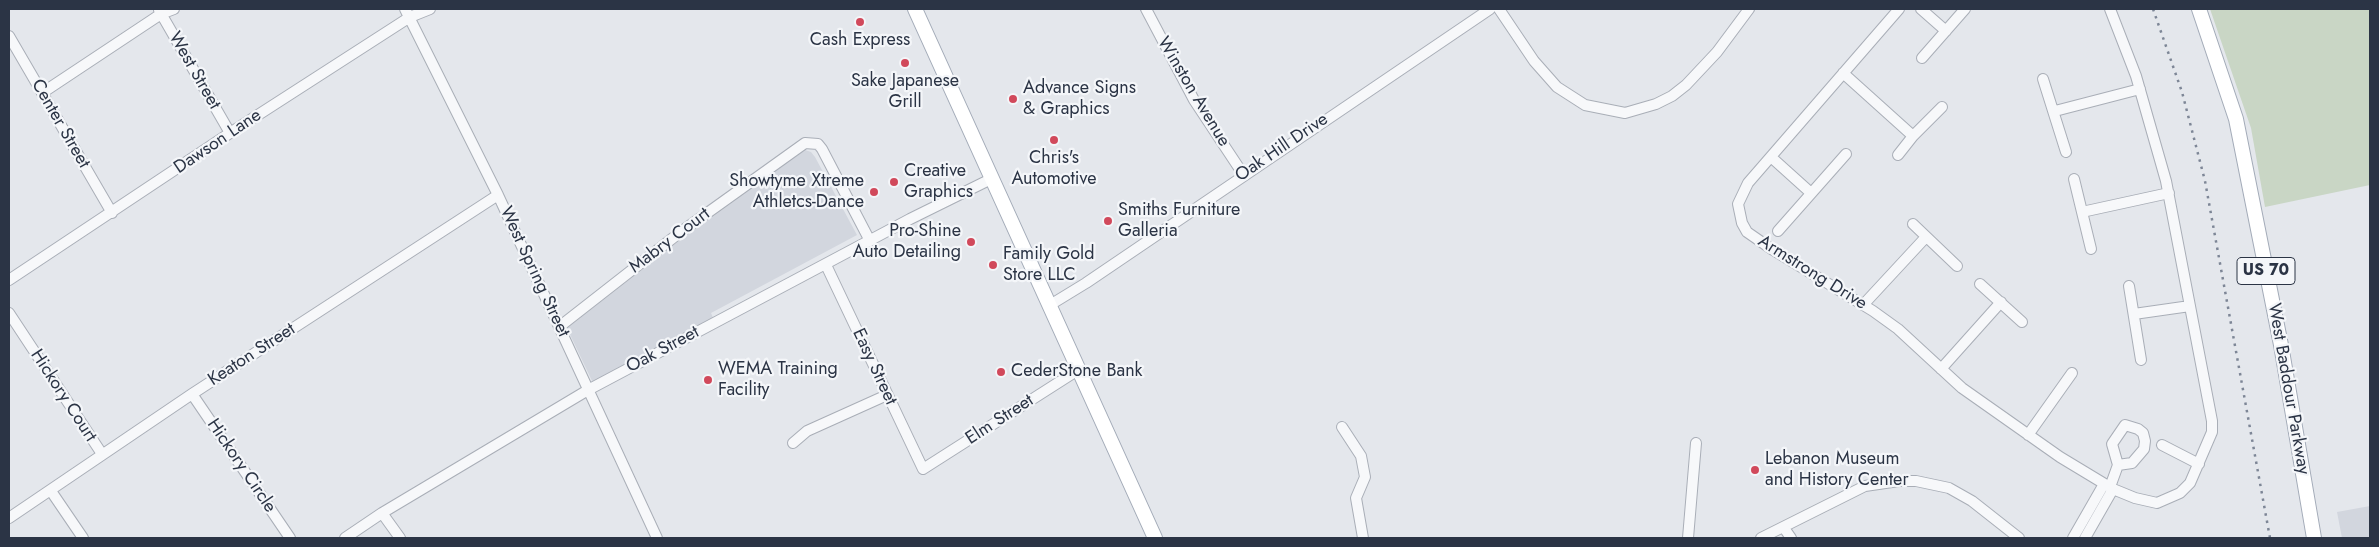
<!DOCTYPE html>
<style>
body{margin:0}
#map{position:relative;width:2379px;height:547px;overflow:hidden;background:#e4e7ec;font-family:Jost,sans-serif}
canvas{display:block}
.frame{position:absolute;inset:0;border:10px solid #2b3445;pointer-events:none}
</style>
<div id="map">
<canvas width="2379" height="547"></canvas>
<div class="frame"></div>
</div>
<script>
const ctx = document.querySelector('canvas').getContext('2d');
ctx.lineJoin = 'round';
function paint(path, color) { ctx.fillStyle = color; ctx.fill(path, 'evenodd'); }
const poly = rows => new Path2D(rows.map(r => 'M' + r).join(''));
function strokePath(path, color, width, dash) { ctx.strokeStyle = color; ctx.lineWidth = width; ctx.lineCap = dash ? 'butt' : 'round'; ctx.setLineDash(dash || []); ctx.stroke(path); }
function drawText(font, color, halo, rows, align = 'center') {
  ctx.font = font + ' Jost,sans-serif'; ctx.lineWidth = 4.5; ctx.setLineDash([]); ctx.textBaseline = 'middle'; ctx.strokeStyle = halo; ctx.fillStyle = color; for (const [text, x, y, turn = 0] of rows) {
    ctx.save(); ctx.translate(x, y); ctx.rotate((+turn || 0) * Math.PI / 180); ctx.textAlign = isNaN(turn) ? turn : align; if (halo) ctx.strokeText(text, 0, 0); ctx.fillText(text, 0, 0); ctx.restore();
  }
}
paint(poly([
 [805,150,811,152,815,157,857,235,711,313,714,320,593,383,567,328,675,244],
 [2370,506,2370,538,2342,538,2337,512]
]), '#d2d6de');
paint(poly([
 [2210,9,2370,9,2370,185,2265,207,2251,128]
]), '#c9d6c5');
const minor = poly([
 [405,9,498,195,657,538],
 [1146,9,1194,100,1243,174],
 [1499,9,1534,61,1557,87,1585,105,1625,113,1656,104,1672,96,1686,85,1717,52,1749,9],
 [1899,9,1748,183,1738,204,1742,223,1747,232,1773,250,1873,311,1898,329,1962,388,2060,457,2113,489,2135,498,2157,503,2180,493,2190,483,2212,432,2212,421,2166,181,2136,76,2110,9],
 [1921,9,1946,31],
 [159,10,230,133],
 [9,36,112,213],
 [1922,58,1965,9],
 [1843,73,1913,136],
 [2043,79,2066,152],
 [42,93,161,14,174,9],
 [2055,111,2140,89],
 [1898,155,1913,136,1942,107],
 [1771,157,1811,193],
 [2074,179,2091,249],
 [2082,212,2169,193],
 [1913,224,1957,266],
 [1778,231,1846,154],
 [826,265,923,469,1078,370],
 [9,280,230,133,410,17,430,9],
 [1980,284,2022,322],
 [2129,286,2141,360],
 [1050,305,1086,283,1490,9],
 [1863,305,1926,237],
 [9,313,102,454],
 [2134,314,2190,306],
 [559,327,678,234,805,143,818,144,822,149,870,241],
 [1941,369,2001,302],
 [192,394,290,538],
 [1342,427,1361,456,1365,477,1356,498,1363,538],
 [2028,435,2072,373],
 [793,443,807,431,887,395],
 [2162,445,2199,464],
 [2110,487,2118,465,2112,444,2125,425,2138,429,2143,433,2145,441,2144,449,2132,463,2118,465],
 [51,491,83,538],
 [382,513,400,538],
 [9,518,192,394,498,195],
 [1784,528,1791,538],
 [345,538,382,513,588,390,910,219,991,179],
 [1688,538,1696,443],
 [1761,538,1865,486,1899,481,1916,481,1949,488,1972,501,2019,538],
 [2073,538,2104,484],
 [2085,538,2113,489]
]);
const major = poly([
 [915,9,1155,538],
 [2199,9,2236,119,2281,345,2314,538]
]);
strokePath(minor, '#a9aeb7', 12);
strokePath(major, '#a3abb8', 16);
strokePath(minor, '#f7f8fa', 10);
strokePath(major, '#fff', 14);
strokePath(poly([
 [2153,9,2182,92,2205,181,2270,538]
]), '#7d8696', 2.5, [2.5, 5]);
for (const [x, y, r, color] of [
 [860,22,5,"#d1495b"],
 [905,63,5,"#d1495b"],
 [1013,99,5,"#d1495b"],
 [1054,140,5,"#d1495b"],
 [894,182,5,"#d1495b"],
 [874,192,5,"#d1495b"],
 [1108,221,5,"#d1495b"],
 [971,242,5,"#d1495b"],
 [993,265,5,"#d1495b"],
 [1001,372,5,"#d1495b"],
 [708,380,5,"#d1495b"],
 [1755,470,5,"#d1495b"]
]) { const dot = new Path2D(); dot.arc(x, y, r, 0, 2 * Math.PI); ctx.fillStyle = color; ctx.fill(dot); strokePath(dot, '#f4f6f9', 2); }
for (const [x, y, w] of [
 [2266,271,58]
]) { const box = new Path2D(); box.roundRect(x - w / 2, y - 13.5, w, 27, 4); ctx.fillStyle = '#f4f6f9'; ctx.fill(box); strokePath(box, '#2b3445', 1); }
drawText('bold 16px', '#2b3445', null, [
 ["US 70",2266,271]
]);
drawText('18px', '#2b3445', '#f4f6f9', [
 ["Cash Express",860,41,"center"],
 ["Sake Japanese",905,82,"center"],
 ["Grill",905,103,"center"],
 ["Advance Signs",1023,89],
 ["& Graphics",1023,110],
 ["Chris's",1054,159,"center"],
 ["Automotive",1054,180,"center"],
 ["Creative",904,172],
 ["Graphics",904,193],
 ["Showtyme Xtreme",864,182,"right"],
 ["Athletcs-Dance",864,203,"right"],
 ["Smiths Furniture",1118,211],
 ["Galleria",1118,232],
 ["Pro-Shine",961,232,"right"],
 ["Auto Detailing",961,253,"right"],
 ["Family Gold",1003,255],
 ["Store LLC",1003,276],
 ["WEMA Training",718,370],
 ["Facility",718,391],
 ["CederStone Bank",1011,372],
 ["Lebanon Museum",1765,460],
 ["and History Center",1765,481]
], 'left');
drawText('18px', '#2b3445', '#f4f6f9', [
 ["West Street",194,71,60],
 ["Winston Avenue",1193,92,59],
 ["Center Street",60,124,60],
 ["Dawson Lane",218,142,-34],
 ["Oak Hill Drive",1282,148,-34],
 ["Mabry Court",670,241,-37],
 ["West Spring Street",534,272,65],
 ["Armstrong Drive",1812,273,32],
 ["Oak Street",663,350,-28],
 ["Keaton Street",252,355,-33],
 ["Easy Street",874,367,65],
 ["West Baddour Parkway",2288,389,80],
 ["Hickory Court",63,396,57],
 ["Elm Street",1000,420,-33],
 ["Hickory Circle",241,466,56]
]);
</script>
